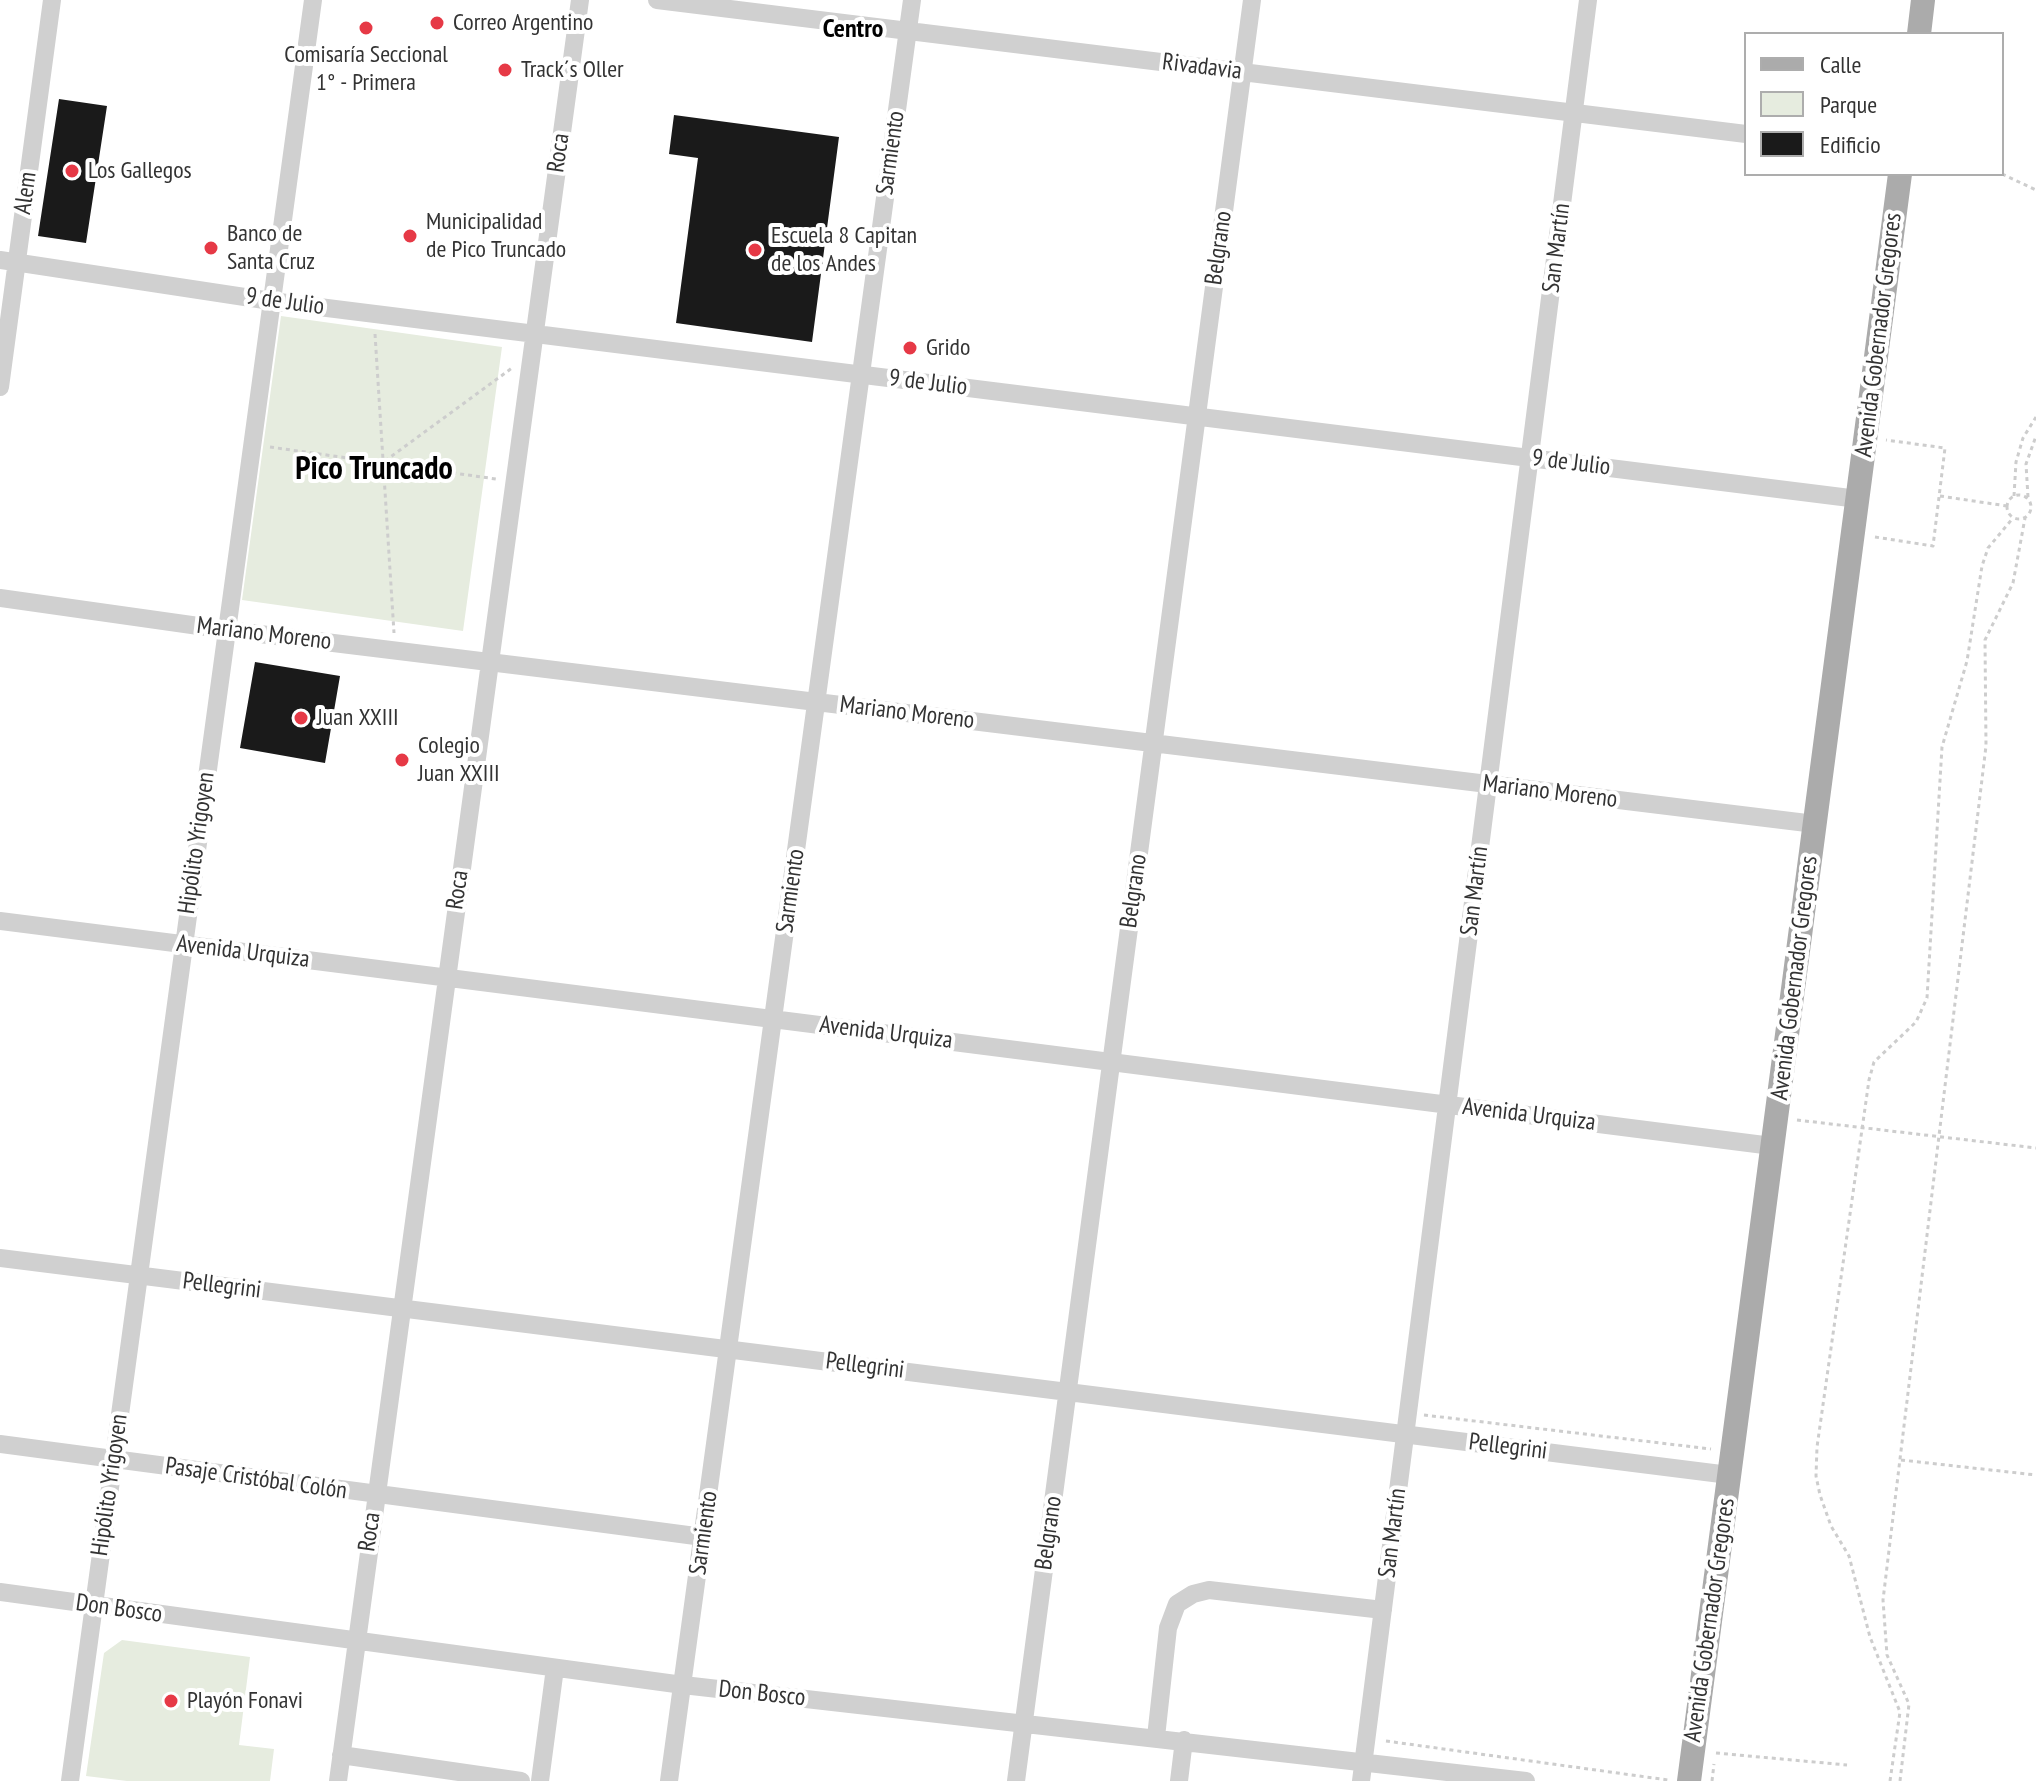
<!DOCTYPE html>
<meta charset="utf-8">
<style>
body{margin:0}
#map{position:relative;width:2036px;height:1781px;overflow:hidden;background:#fff;font-family:"PT Sans Narrow",sans-serif}
canvas{display:block}
.legend{position:absolute;left:1744px;top:32px;width:260px;height:144px;box-sizing:border-box;background:#fff;border:2px solid #adadad;margin:0;padding:10px 14px;list-style:none;font-size:24px;color:#333}
.legend li{display:flex;align-items:center;gap:16px;height:40px}
.legend b{width:40px;border:2px solid #adadad}
</style>
<div id="map">
<canvas width="2036" height="1781"></canvas>
<ul class="legend">
<li><b style="height:10px;background:#ababab"></b>Calle</li>
<li><b style="height:22px;background:#e6ecdf"></b>Parque</li>
<li><b style="height:22px;background:#1a1a1a"></b>Edificio</li>
</ul>
</div>
<script>
const ctx = document.querySelector('canvas').getContext('2d');
ctx.lineJoin = 'round';
function paint(path, color) { ctx.fillStyle = color; ctx.fill(path, 'evenodd'); }
const poly = rows => new Path2D(rows.map(r => 'M' + r).join(''));
function strokePath(path, color, width, dash) { ctx.strokeStyle = color; ctx.lineWidth = width; ctx.lineCap = dash ? 'butt' : 'round'; ctx.setLineDash(dash || []); ctx.stroke(path); }
function drawText(font, color, halo, rows, align = 'center') {
  ctx.font = font + ' "PT Sans Narrow",sans-serif'; ctx.lineWidth = 8; ctx.setLineDash([]); ctx.textBaseline = 'middle'; ctx.strokeStyle = halo; ctx.fillStyle = color; for (const [text, x, y, turn = 0] of rows) {
    ctx.save(); ctx.translate(x, y); ctx.rotate((+turn || 0) * Math.PI / 180); ctx.textAlign = isNaN(turn) ? turn : align; if (halo) ctx.strokeText(text, 0, 0); ctx.fillText(text, 0, 0); ctx.restore();
  }
}
paint(poly([
 [281,316,502,347,463,631,242,600],
 [122,1640,250,1657,239,1745,274,1749,270,1781,127,1781,86,1776,104,1653]
]), '#e6ecdf');
paint(poly([
 [59,99,107,106,86,243,38,236],
 [674,115,839,137,812,342,676,323,698,158,669,154],
 [255,662,340,676,325,763,240,748]
]), '#1a1a1a');
strokePath(poly([
 [2002,174,2036,190],
 [375,334,394,633],
 [270,447,496,479],
 [385,461,512,368],
 '2007 507a12 12 0 1 1 24 0a12 12 0 1 1-24 0Z',
 [1940,496,2007,506],
 [2014,496,2016,462,2023,438,2036,417],
 [2028,497,2026,464,2036,436],
 [1875,537,1933,546,1945,448,1886,440],
 [1797,1120,2036,1148],
 [1424,1415,1711,1449],
 [1901,1460,2036,1475],
 [1386,1741,1668,1780],
 [1716,1753,1847,1765],
 [1712,1781,1714,1764],
 [1890,1781,1900,1712,1870,1637,1849,1556,1831,1526,1820,1495,1816,1476,1817,1447,1869,1080,1874,1062,1916,1022,1927,998,1942,747,1967,661,1982,566,1988,548,2013,518],
 [1900,1781,1909,1704,1887,1655,1883,1600,1986,746,1985,640,2013,583,2025,518]
]), '#cdcdcd', 3, [4, 4]);
strokePath(poly([
 [657,0,1746,134],
 [0,260,271,301,1858,499],
 [0,387,52,0],
 [0,598,227,630,1815,824],
 [0,921,1772,1146],
 [0,1258,1729,1475],
 [0,1444,703,1537],
 [0,1592,683,1685,1526,1781],
 [1156,1737,1168,1628,1177,1604,1193,1594,1209,1590,1383,1610],
 [341,1755,521,1781],
 [70,1781,313,0],
 [338,1781,580,0],
 [540,1781,555,1668],
 [669,1781,912,0],
 [1016,1781,1252,0],
 [1179,1781,1184,1740],
 [1361,1781,1588,0]
]), '#d0d0d0', 18);
strokePath(poly([
 [1919,34,1923,0],
 [1689,1781,1900,174]
]), '#ababab', 24);
for (const [x, y, r, color] of [
 [437,23,8,"#e63946"],
 [366,28,8,"#e63946"],
 [505,70,8,"#e63946"],
 [72,171,8,"#e63946"],
 [410,236,8,"#e63946"],
 [211,248,8,"#e63946"],
 [755,250,8,"#e63946"],
 [910,348,8,"#e63946"],
 [301,718,8,"#e63946"],
 [402,760,8,"#e63946"],
 [171,1701,8,"#e63946"]
]) { const dot = new Path2D(); dot.arc(x, y, r, 0, 2 * Math.PI); ctx.fillStyle = color; ctx.fill(dot); strokePath(dot, '#fff', 3); }
drawText('24px', '#333', '#fff', [
 ["Correo Argentino",453,23],
 ["Comisaría Seccional",366,55,"center"],
 ["1° - Primera",366,83,"center"],
 ["Track´s Oller",521,70],
 ["Los Gallegos",88,171],
 ["Municipalidad",426,222],
 ["de Pico Truncado",426,250],
 ["Banco de",227,234],
 ["Santa Cruz",227,262],
 ["Escuela 8 Capitan",771,236],
 ["de los Andes",771,264],
 ["Grido",926,348],
 ["Juan XXIII",317,718],
 ["Colegio",418,746],
 ["Juan XXIII",418,774],
 ["Playón Fonavi",187,1701]
], 'left');
drawText('24px', '#333', '#fff', [
 ["Rivadavia",1202,67,7],
 ["Roca",559,153,-82],
 ["Sarmiento",891,153,-82],
 ["Alem",26,193,-82],
 ["Belgrano",1219,248,-82],
 ["San Martín",1557,248,-83],
 ["9 de Julio",285,302,8],
 ["Avenida Gobernador Gregores",1879,335,-83],
 ["9 de Julio",928,383,7],
 ["9 de Julio",1571,463,7],
 ["Mariano Moreno",264,634,7],
 ["Mariano Moreno",907,713,7],
 ["Mariano Moreno",1550,792,7],
 ["Hipólito Yrigoyen",197,843,-82],
 ["Roca",458,890,-82],
 ["Sarmiento",791,891,-82],
 ["Belgrano",1134,891,-82],
 ["San Martín",1475,891,-83],
 ["Avenida Urquiza",243,952,7],
 ["Avenida Gobernador Gregores",1795,978,-83],
 ["Avenida Urquiza",886,1033,7],
 ["Avenida Urquiza",1529,1115,7],
 ["Pellegrini",222,1286,7],
 ["Pellegrini",865,1366,7],
 ["Pellegrini",1508,1447,7],
 ["Pasaje Cristóbal Colón",256,1479,8],
 ["Hipólito Yrigoyen",110,1485,-82],
 ["Roca",370,1532,-82],
 ["Sarmiento",704,1533,-82],
 ["Belgrano",1049,1533,-82],
 ["San Martín",1393,1533,-83],
 ["Don Bosco",119,1609,8],
 ["Avenida Gobernador Gregores",1710,1620,-82],
 ["Don Bosco",762,1694,6]
]);
drawText('bold 26px', '#000', '#fff', [
 ["Centro",853,30]
]);
drawText('bold 32px', '#000', '#fff', [
 ["Pico Truncado",374,470]
]);
</script>
